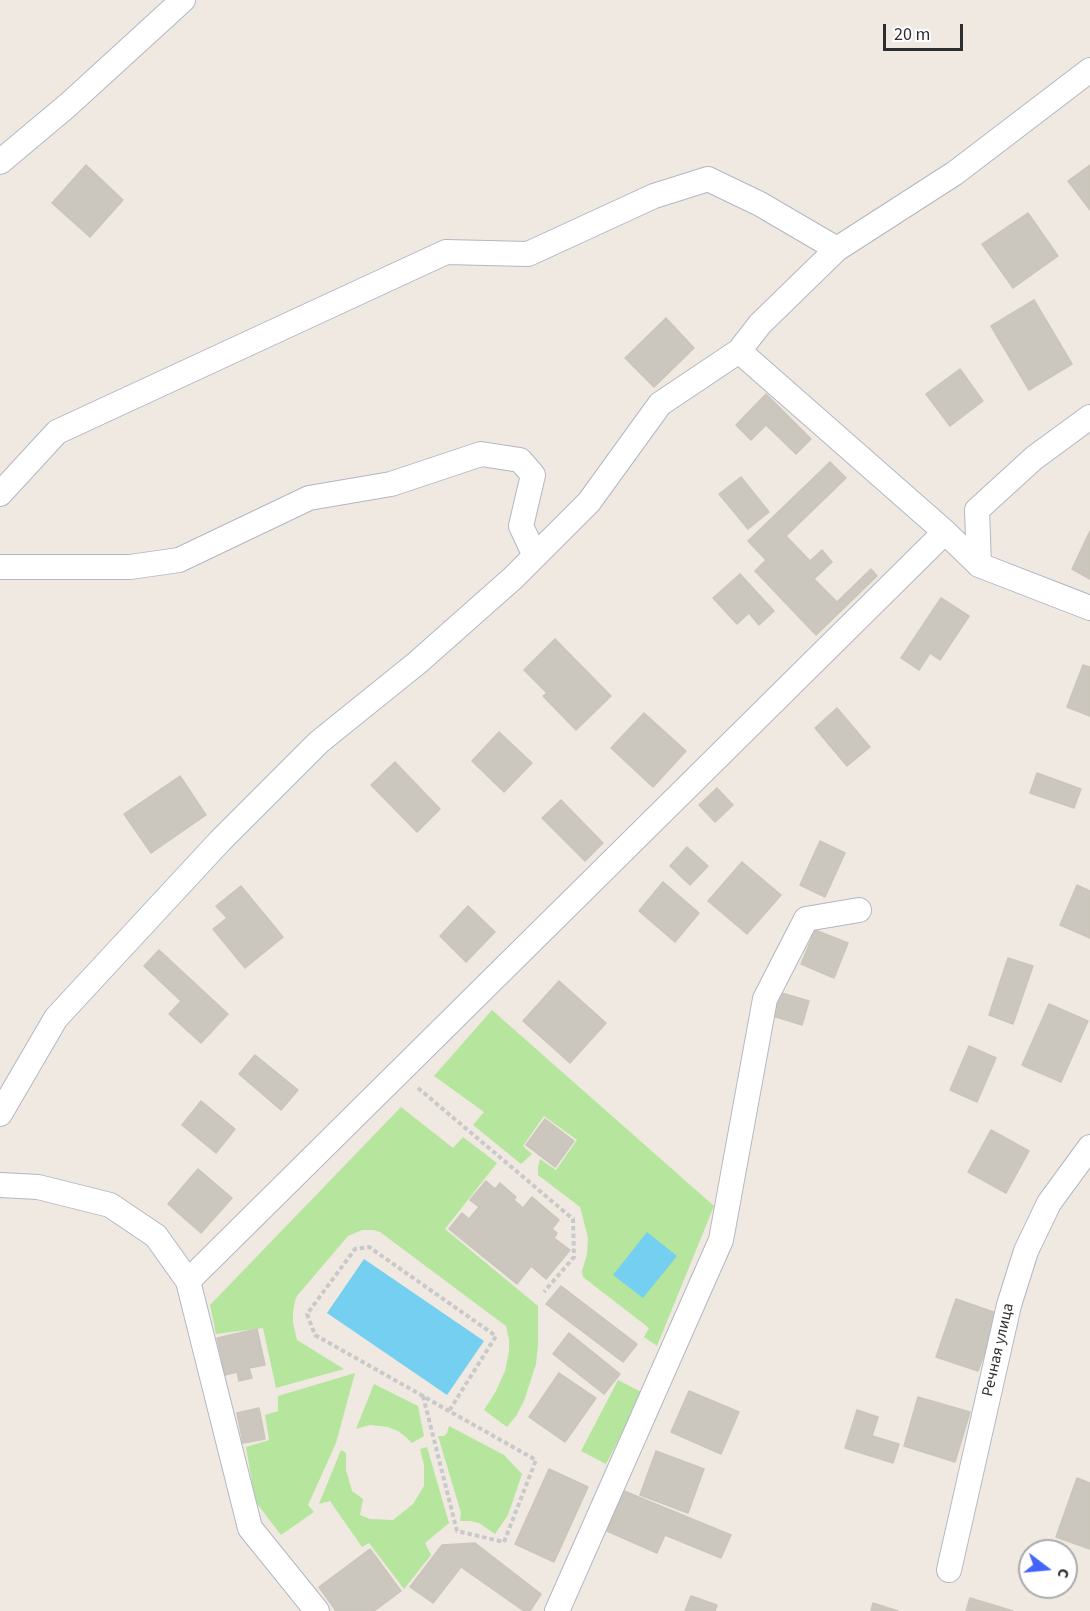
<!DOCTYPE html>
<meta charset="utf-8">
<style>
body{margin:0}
#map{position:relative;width:1090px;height:1611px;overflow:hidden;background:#efe9e1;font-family:"Source Sans 3",sans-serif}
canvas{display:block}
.north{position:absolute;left:1018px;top:1539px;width:60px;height:60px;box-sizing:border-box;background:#fff;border:2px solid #ababab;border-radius:50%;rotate:106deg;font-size:16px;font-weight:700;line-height:24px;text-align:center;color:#2e2e2e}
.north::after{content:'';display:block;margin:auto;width:21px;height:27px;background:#4264fb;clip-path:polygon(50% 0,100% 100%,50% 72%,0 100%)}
.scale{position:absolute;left:883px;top:24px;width:80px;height:27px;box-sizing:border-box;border:3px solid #2e2e2e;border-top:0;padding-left:8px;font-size:18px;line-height:21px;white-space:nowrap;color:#2e2e2e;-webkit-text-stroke:4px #fff;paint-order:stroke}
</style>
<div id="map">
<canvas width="1090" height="1611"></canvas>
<div class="north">С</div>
<div class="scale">20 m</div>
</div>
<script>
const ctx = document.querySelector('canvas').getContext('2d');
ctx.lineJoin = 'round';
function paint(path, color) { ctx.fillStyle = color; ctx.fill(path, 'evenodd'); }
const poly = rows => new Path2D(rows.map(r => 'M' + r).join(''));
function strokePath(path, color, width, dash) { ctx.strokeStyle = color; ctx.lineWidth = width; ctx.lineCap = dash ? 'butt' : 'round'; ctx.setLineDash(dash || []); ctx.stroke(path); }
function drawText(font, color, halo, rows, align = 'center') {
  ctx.font = font + ' "Source Sans 3",sans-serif'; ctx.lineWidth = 4.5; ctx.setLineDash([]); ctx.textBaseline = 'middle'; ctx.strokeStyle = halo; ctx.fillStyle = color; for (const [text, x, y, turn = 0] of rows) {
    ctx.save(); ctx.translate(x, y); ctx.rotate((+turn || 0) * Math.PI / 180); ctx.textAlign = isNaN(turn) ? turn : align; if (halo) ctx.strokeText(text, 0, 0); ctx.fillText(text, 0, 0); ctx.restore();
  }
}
paint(poly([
 [492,1010,714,1206,657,1346,644,1337,649,1328,583,1277,582,1271,587,1254,588,1238,580,1207,538,1175,538,1167,540,1159,556,1170,577,1140,544,1116,523,1146,532,1154,521,1164,473,1125,484,1112,434,1076],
 [401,1107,453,1148,463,1137,497,1163,445,1229,538,1306,538,1345,536,1364,524,1401,516,1416,507,1427,484,1410,496,1391,505,1371,509,1352,509,1340,506,1326,380,1232,374,1230,362,1230,348,1236,297,1296,295,1301,293,1312,293,1323,297,1340,344,1369,276,1388,263,1328,216,1334,210,1305],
 [355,1373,336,1443,308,1505,314,1512,281,1535,255,1501,246,1447,269,1440,265,1415,278,1411,278,1396],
 [618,1380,643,1393,606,1464,581,1451],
 [374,1384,418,1406,424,1436,412,1443,406,1437,398,1431,388,1427,370,1425,356,1429],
 [449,1426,504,1455,522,1474,508,1515,495,1534,479,1523,470,1521,460,1521,461,1513,438,1436,444,1436,447,1433],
 [427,1447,449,1523,425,1543,431,1555,404,1589,369,1543,362,1547,330,1501,319,1504,341,1450,346,1453,346,1470,352,1491,363,1499,360,1515,370,1519,393,1520,413,1504,424,1486,424,1465,420,1449]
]), '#b6e59e');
paint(poly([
 [647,1232,677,1256,643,1298,613,1275],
 [364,1259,484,1341,447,1395,327,1313]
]), '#75cff0');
const building = poly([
 [86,165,123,200,90,237,52,203,86,165],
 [1090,165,1090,210,1068,181,1090,165],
 [1028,213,1058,256,1013,288,982,244,1028,213],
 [1034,300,1072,364,1029,390,991,326,1034,300],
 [666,318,694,348,654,387,625,358,666,318],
 [960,369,983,401,950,426,926,394,960,369],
 [766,394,811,439,796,454,766,425,751,440,736,425,766,394],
 [830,462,846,478,786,536,810,561,822,550,832,562,814,579,837,602,871,569,877,576,816,635,755,571,766,560,748,541,830,462],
 [741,477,769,512,748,529,719,494,741,477],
 [1090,531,1090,579,1072,569,1090,531],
 [740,574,774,611,759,625,749,613,737,624,713,598,740,574],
 [941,598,969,616,940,660,930,653,919,670,901,658,941,598],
 [555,639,611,696,576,730,543,696,547,693,524,670,555,639],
 [1083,665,1090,667,1090,716,1067,707,1083,665],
 [837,708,870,747,847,766,815,728,837,708],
 [644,713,686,751,653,787,611,748,644,713],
 [499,732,532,763,504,792,472,761,499,732],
 [395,762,440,809,417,832,371,785,395,762],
 [1037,773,1081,789,1074,808,1030,793,1037,773],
 [180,776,206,815,151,853,124,814,180,776],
 [717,788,733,805,715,822,699,805,717,788],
 [561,800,603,843,585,861,542,818,561,800],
 [820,841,845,853,825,897,800,885,820,841],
 [687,847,708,866,690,885,670,866,687,847],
 [742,862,781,895,747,934,708,901,742,862],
 [663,882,699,913,675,942,639,911,663,882],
 [1077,885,1090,891,1090,938,1060,925,1077,885],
 [241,886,283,937,245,968,213,929,227,918,216,906,241,886],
 [468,906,495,932,466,962,440,936,468,906],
 [815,930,848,943,834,978,801,964,815,930],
 [159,950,228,1014,201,1043,169,1014,181,1001,144,966,159,950],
 [1008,958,1033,966,1013,1024,989,1015,1008,958],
 [559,981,606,1023,570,1063,523,1021,559,981],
 [778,992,809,1001,802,1025,770,1015,778,992],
 [1049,1004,1088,1021,1061,1082,1022,1065,1049,1004],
 [969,1046,996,1058,977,1102,950,1090,969,1046],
 [255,1055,298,1090,281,1110,239,1074,255,1055],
 [201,1101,235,1129,216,1153,182,1125,201,1101],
 [545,1119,574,1141,555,1167,526,1145,545,1119],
 [991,1130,1029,1151,1006,1193,968,1172,991,1130],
 [198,1169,232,1198,201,1233,168,1204,198,1169],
 [486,1181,495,1189,500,1183,516,1197,514,1200,523,1208,532,1197,559,1220,552,1229,557,1233,554,1238,570,1250,546,1279,531,1266,517,1284,449,1229,462,1213,469,1219,479,1207,470,1200,486,1181],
 [561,1286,637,1344,623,1362,546,1304,561,1286],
 [956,1299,999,1314,978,1371,936,1357,956,1299],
 [257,1329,265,1365,249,1368,252,1378,239,1381,237,1372,225,1375,217,1338,257,1329],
 [569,1333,620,1374,604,1394,553,1354,569,1333],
 [559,1373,596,1398,565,1442,529,1417,559,1373],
 [689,1391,739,1412,721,1454,671,1432,689,1391],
 [918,1397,970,1412,955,1462,904,1446,918,1397],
 [259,1408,265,1439,243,1443,237,1413,259,1408],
 [857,1410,878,1417,872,1436,899,1444,893,1463,845,1448,857,1410],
 [656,1451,704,1469,688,1513,640,1495,656,1451],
 [549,1469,588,1487,554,1562,515,1544,549,1469],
 [1077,1478,1090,1483,1090,1549,1056,1537,1077,1478],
 [624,1491,731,1535,721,1558,665,1535,657,1553,607,1531,624,1491],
 [475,1543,541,1594,530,1611,524,1611,461,1567,433,1603,410,1587,442,1545,475,1543],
 [370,1549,401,1591,374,1611,336,1611,319,1587,370,1549],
 [691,1596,717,1605,715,1611,685,1611,691,1596],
 [970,1598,1013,1611,966,1611,970,1598],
 [873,1603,898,1611,871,1611,873,1603]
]);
paint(building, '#cbc7bf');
strokePath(building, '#cbc5ba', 1.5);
const street = poly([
 [0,162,68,105,183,0],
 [739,351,945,532,979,565],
 [1090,417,1034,458,977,510,979,565,1090,608],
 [0,494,57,432,446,252,528,254,654,196,708,179,760,204,837,249],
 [0,567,130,567,179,560,309,498,391,484,481,454,520,460,533,475,521,526,535,556],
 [0,1114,56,1018,220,841,319,742,417,663,513,578,589,502,660,404,739,351,760,324,837,249,955,173,1090,70],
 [0,1185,38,1187,110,1205,156,1236,188,1281],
 [949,1570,1009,1305,1026,1251,1049,1203,1090,1147],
 [317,1611,250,1528,188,1281,945,532],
 [557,1611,721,1240,765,999,806,919,859,910]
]);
strokePath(street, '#b4b7c1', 26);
strokePath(poly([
 [418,1088,573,1219,574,1257,544,1292],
 [423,1396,457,1531,504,1542,536,1460,449,1411,423,1396,315,1335,307,1314,355,1249,369,1247,496,1336,449,1411]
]), '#c9c9c9', 4, [4.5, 3]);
strokePath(street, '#fff', 24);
drawText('16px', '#2e2e2e', '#fff', [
 ["Речная улица",999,1350,-77]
]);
</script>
